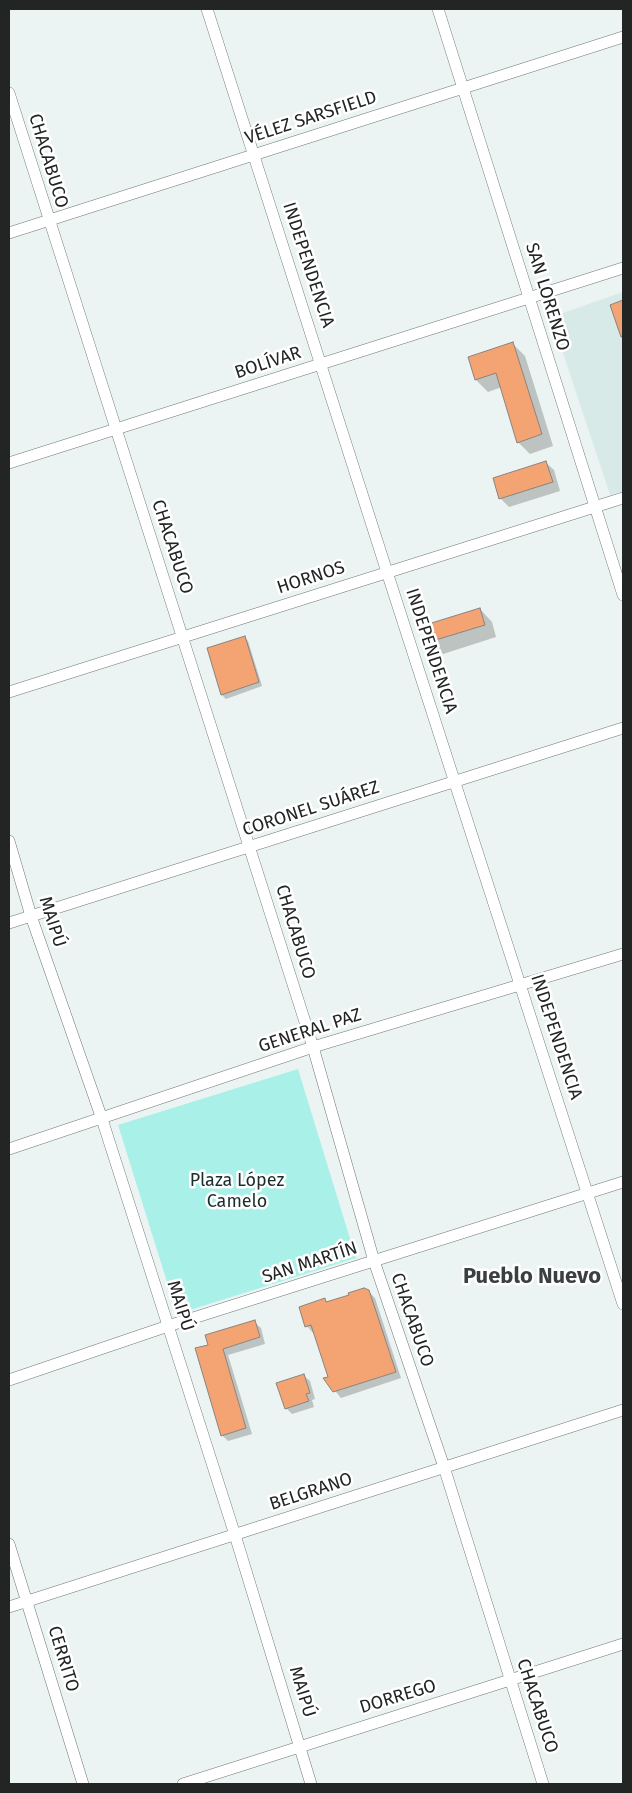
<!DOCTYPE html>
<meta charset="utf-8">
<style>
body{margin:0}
#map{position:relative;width:632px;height:1793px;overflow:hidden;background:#ebf4f2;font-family:"Fira Sans",sans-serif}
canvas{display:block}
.frame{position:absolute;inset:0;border:10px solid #222524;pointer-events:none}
</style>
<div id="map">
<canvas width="632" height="1793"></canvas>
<div class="frame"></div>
</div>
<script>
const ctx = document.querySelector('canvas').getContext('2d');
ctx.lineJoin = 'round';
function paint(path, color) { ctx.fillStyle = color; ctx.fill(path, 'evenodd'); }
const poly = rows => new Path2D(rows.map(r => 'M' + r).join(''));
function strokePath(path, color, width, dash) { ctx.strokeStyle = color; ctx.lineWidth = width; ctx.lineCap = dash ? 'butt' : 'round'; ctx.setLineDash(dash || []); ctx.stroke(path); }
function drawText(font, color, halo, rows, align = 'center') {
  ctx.font = font + ' "Fira Sans",sans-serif'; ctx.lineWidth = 5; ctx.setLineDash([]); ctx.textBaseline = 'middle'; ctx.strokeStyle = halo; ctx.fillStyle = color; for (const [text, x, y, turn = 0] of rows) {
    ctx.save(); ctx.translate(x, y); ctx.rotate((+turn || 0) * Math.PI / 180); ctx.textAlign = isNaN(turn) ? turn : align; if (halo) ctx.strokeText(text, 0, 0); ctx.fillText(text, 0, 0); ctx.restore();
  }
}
paint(poly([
 [623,292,623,491,610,495,551,317]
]), '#d8eae7');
paint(poly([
 [298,1069,356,1258,177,1314,118,1125]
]), '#a9f1e8');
paint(poly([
 [513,344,525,356,553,446,530,454,518,442,502,387,488,392,476,380,469,358],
 [545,462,554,470,560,491,509,507,501,499,494,478],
 [480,609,492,622,496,637,443,654,430,641],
 [244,637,248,641,262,686,226,699,222,695,208,648],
 [368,1291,375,1298,401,1378,341,1398,325,1379,329,1378,315,1332,313,1333,307,1326,325,1300,328,1303],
 [254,1322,261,1328,265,1344,228,1355,252,1434,228,1441,222,1435,210,1346],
 [303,1375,310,1381,315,1399,312,1400,314,1407,292,1414,286,1408]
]), '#0003');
const building = poly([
 [623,300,623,337,621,337,610,305,623,300],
 [513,342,542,434,517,443,496,373,475,380,468,357,513,342],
 [546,461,553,482,499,499,493,478,546,461],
 [480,608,485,625,429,642,425,625,480,608],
 [245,636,259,682,221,695,207,648,245,636],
 [364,1288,369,1290,396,1372,333,1392,323,1378,328,1377,311,1325,305,1327,299,1307,325,1298,326,1302,349,1295,348,1293,364,1288],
 [255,1320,260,1337,223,1349,246,1428,221,1436,195,1348,208,1345,205,1335,255,1320],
 [304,1374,310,1393,306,1394,309,1401,285,1409,276,1383,304,1374]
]);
paint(building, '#f4a372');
strokePath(building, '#89837f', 1);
const minor = poly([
 [207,9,387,572,623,1304],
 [438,9,623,595],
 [9,93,313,1047,374,1261,444,1467,543,1784],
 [9,233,623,37],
 [9,463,623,268],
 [9,692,623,498],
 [9,841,31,916,102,1119,235,1535,311,1784],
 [9,923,623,728],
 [9,1149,313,1047,623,954],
 [9,1380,168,1326,623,1182],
 [9,1544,83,1784],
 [9,1607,623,1410],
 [183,1784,623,1644]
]);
strokePath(minor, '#717978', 12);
strokePath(minor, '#fff', 11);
drawText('18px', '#222524', '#fff', [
 ["VÉLEZ SARSFIELD",311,118,-18],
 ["CHACABUCO",48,161,73],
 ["INDEPENDENCIA",308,265,72],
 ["SAN LORENZO",547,297,73],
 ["BOLÍVAR",268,363,-18],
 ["CHACABUCO",172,547,72],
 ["HORNOS",311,578,-18],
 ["INDEPENDENCIA",431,651,72],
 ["CORONEL SUÁREZ",311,809,-18],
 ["MAIPÚ",52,922,72],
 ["CHACABUCO",295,932,73],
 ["GENERAL PAZ",310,1031,-18],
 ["INDEPENDENCIA",556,1037,72],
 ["SAN MARTÍN",310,1263,-18],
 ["MAIPÚ",180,1306,72],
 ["CHACABUCO",412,1320,71],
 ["BELGRANO",311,1492,-18],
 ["CERRITO",63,1659,73],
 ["MAIPÚ",302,1692,73],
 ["DORREGO",398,1697,-17],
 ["CHACABUCO",537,1706,72]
]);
drawText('18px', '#192f2d', '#fff', [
 ["Plaza López",237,1181],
 ["Camelo",237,1202]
]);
drawText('bold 22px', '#3a403f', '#fff', [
 ["Pueblo Nuevo",532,1277]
]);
</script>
